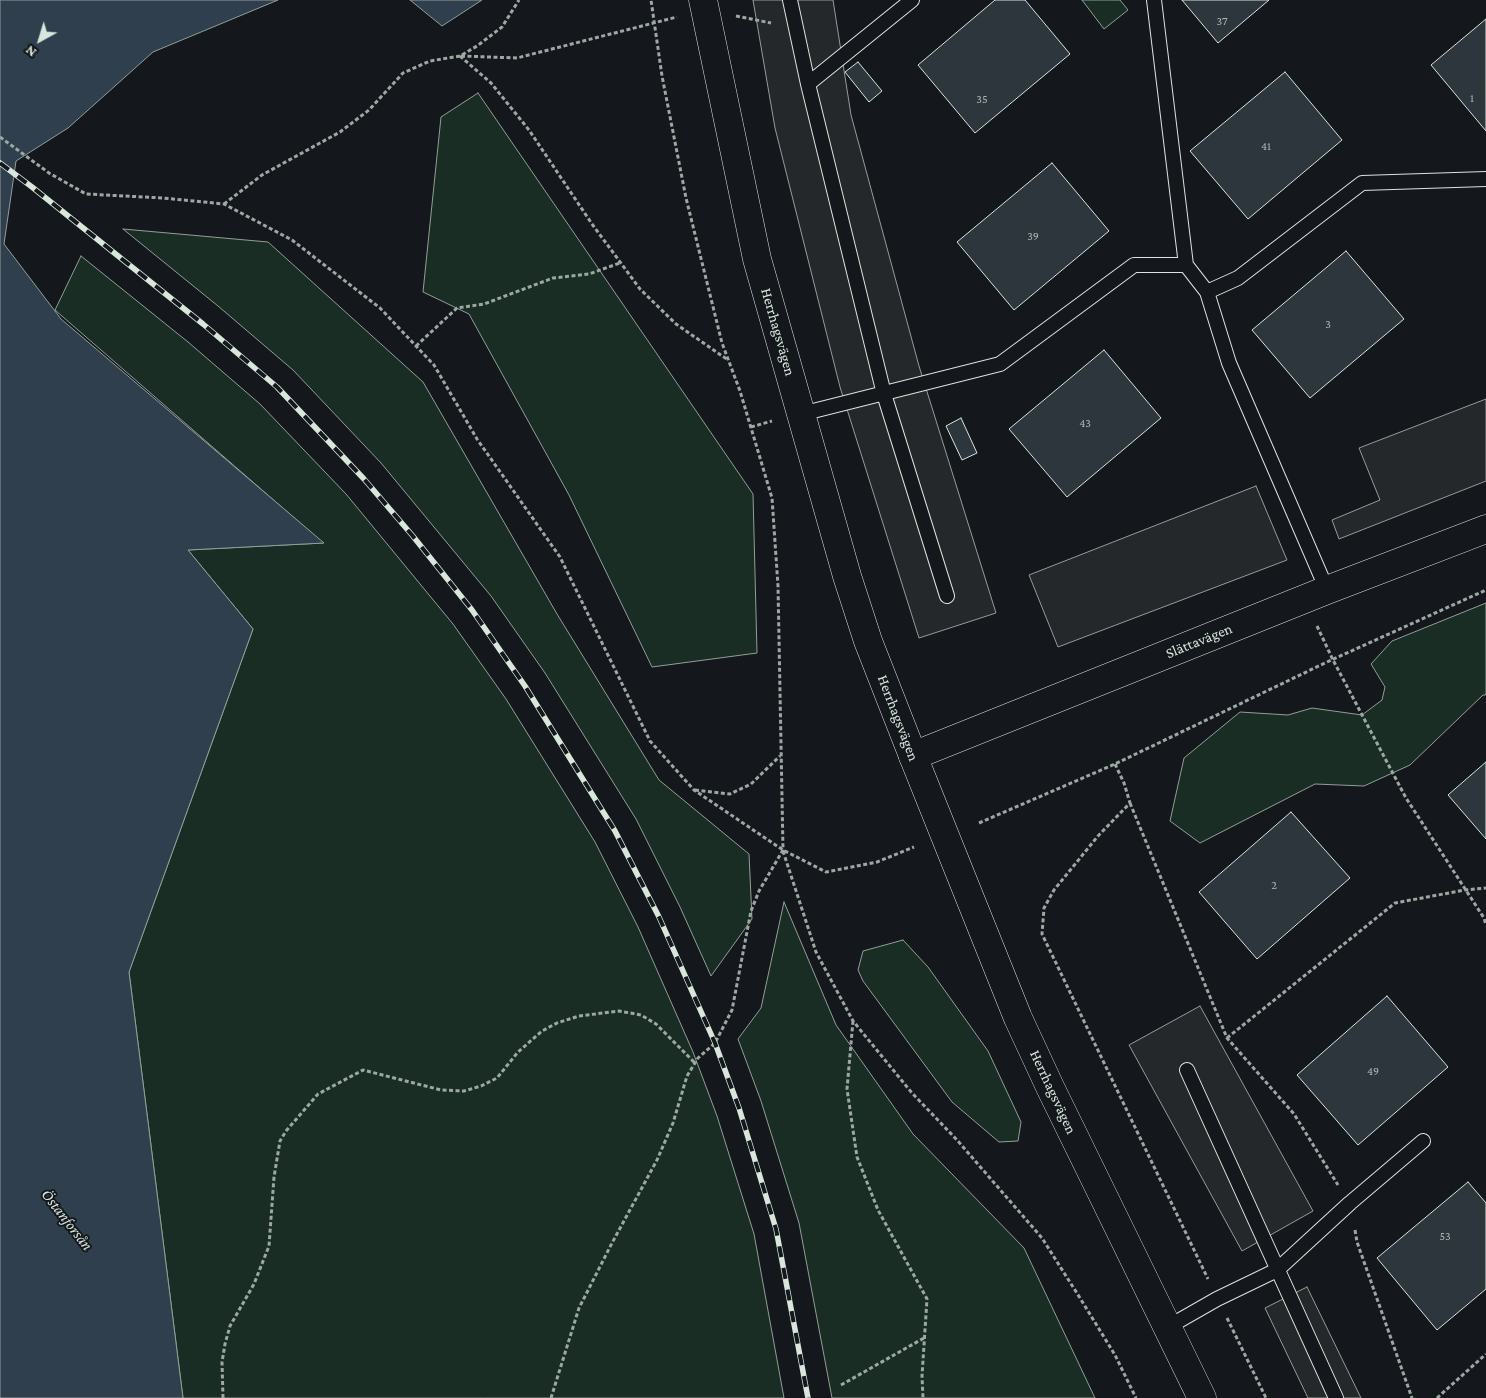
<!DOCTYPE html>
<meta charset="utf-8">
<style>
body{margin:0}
#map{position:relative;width:1486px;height:1398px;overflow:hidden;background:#14181c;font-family:"Crimson Pro",serif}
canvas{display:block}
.north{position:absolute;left:15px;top:15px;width:50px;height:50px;-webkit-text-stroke:4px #14181c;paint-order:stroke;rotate:219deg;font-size:14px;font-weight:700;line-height:20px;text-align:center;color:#d8e6dc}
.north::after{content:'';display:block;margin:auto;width:18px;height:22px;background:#d8e6dc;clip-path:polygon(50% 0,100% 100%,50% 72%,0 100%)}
</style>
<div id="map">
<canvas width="1486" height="1398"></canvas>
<div class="north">N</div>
</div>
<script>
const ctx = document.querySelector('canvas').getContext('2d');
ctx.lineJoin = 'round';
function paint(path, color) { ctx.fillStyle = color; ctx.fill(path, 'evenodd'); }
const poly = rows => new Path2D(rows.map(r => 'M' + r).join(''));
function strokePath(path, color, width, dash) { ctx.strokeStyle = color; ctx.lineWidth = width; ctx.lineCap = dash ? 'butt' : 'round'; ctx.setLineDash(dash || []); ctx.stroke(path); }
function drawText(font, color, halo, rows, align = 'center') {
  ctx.font = font + ' "Crimson Pro",serif'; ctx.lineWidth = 4; ctx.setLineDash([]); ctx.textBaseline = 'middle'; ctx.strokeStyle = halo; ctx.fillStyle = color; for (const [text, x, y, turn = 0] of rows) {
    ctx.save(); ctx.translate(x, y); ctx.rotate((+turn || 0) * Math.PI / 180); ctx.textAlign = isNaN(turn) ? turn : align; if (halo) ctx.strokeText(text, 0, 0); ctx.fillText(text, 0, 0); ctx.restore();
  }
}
const green = poly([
 [1082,0,1120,0,1128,10,1104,29,1082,0],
 [478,93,753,494,757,653,652,667,569,495,469,314,423,292,441,117,478,93],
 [123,229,268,242,423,382,557,614,659,780,749,854,752,919,711,976,680,907,636,819,545,673,491,596,381,463,293,370,218,306,123,229],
 [81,256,188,342,260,404,346,494,453,624,506,699,595,842,638,927,693,1052,717,1116,754,1234,784,1398,183,1398,129,972,253,629,188,550,323,543,55,310,81,256],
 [1486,603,1486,695,1483,695,1410,765,1364,786,1315,784,1200,843,1170,821,1184,758,1240,712,1288,715,1312,708,1362,715,1382,700,1385,687,1371,664,1392,641,1486,603],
 [784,902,836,1025,913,1134,1024,1248,1095,1398,832,1398,799,1223,761,1101,738,1039,761,1008,784,902],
 [903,940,928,967,988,1051,1021,1122,1018,1141,999,1142,952,1102,863,981,858,970,863,951,903,940]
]);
paint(green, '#1a2d24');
strokePath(green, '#939e99', 1);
const parking = poly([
 [753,0,833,0,851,115,919,366,996,613,919,638,840,387,775,128,753,0],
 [1486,399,1486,481,1339,539,1332,520,1380,500,1359,448,1486,399],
 [1256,486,1287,560,1058,647,1029,575,1256,486],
 [1200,1006,1313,1211,1242,1251,1129,1045,1200,1006],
 [1307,1287,1361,1398,1308,1398,1265,1308,1307,1287]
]);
paint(parking, '#24282b');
strokePath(parking, '#939e99', 1);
const water = poly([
 [0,0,278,0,153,52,68,128,16,161,4,244,61,319,324,543,188,550,253,629,129,972,183,1398,0,1398,0,0],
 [410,0,482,0,442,26,410,0]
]);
paint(water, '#2f3f4d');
strokePath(water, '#939e99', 1);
const building = poly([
 [995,0,1025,0,1070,54,975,133,918,65,995,0],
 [1182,0,1269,0,1218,43,1182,0],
 [1486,19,1486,131,1431,65,1486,19],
 [858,62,882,91,869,102,845,72,858,62],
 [1285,72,1342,140,1248,219,1190,151,1285,72],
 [1052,163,1109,231,1014,310,957,242,1052,163],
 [1346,251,1404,319,1310,398,1252,330,1346,251],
 [1104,350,1161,418,1067,497,1009,429,1104,350],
 [961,418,977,453,962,460,946,426,961,418],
 [1486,762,1486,839,1448,795,1486,762],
 [1291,812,1350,878,1257,959,1199,892,1291,812],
 [1387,996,1448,1067,1358,1145,1297,1075,1387,996],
 [1468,1182,1486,1203,1486,1289,1437,1330,1377,1258,1468,1182]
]);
paint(building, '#2c363c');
strokePath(building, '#d8e6dc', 1);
const lane = poly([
 [790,0,808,84,884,394,947,596],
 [1154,0,1186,265],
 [808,84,912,0],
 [1207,292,1238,278,1362,183,1486,179],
 [801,414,1000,364,1134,265,1186,265,1207,292,1229,363,1327,590],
 [1187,1070,1336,1398],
 [1168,1327,1217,1299,1277,1270,1350,1203,1423,1141]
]);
const street = poly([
 [913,756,1327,590,1486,529]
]);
const secondary = poly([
 [703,0,757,259,847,576,868,641,913,756,1018,1018,1050,1087,1202,1398]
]);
strokePath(lane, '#d8e6dc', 16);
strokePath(street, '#d8e6dc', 29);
strokePath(secondary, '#d8e6dc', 29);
strokePath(poly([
 [736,16,771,23],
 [460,56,491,83,529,130,592,224,640,289,676,324,728,360],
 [461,56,517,58,677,17],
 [0,137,49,173,86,194,163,198,224,204,292,240,380,308,434,365,477,439,560,557,650,741,694,790,783,850,826,872,877,862,914,847],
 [224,204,262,175,340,132,369,110,403,73,430,61,460,56,477,46,502,27,519,0],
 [416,346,457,308,484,304,553,278,589,274,620,263],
 [751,427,772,421],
 [1317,626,1333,660,1406,798,1484,918,1486,925],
 [1115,764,1124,783,1130,803,1098,836,1054,890,1044,908,1042,934,1208,1279],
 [695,790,730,794,751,784,780,756],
 [1130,803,1227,1038,1294,1114,1338,1185],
 [979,823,1115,764,1327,662,1486,590],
 [783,851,816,952,853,1021,912,1093,957,1140,1042,1238,1080,1298,1115,1355,1136,1398],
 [853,1021,847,1089,857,1157,878,1210,927,1299,922,1376,923,1398],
 [1227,1038,1395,903,1465,890,1486,888],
 [1355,1230,1357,1242,1412,1398],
 [1227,1318,1266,1398],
 [841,1385,924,1338],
 [223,1398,222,1362,225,1344,230,1326,254,1284,269,1246,274,1177,280,1141,286,1131,318,1094,363,1070,441,1090,464,1091,481,1086,497,1078,518,1052,542,1031,557,1023,579,1016,619,1011,641,1015,656,1024,695,1063],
 [551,1398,579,1308,612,1243,657,1160,673,1123,687,1076,698,1058,715,1043,732,1010,751,911,759,891,783,850,778,586,772,498,740,391,722,343,686,198,662,76,651,0],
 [1437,1398,1486,1354]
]), '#9da8a2', 3, [4, 2.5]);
strokePath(lane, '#14181c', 14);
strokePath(street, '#14181c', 28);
strokePath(secondary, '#14181c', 28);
const rail = poly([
 [0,163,32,187,203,324,277,387,364,479,412,535,472,610,525,686,615,831,659,917,715,1043,739,1108,776,1229,808,1398]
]);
strokePath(rail, '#d8e6dc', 5.5);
strokePath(rail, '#14181c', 4, [11]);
drawText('12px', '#adbab4', null, [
 ["37",1222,21],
 ["1",1472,98],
 ["35",982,99],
 ["41",1266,146],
 ["39",1033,236],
 ["3",1328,324],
 ["43",1085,423],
 ["2",1274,885],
 ["49",1373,1071],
 ["53",1445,1236]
]);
drawText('15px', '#d8e6dc', '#14181c', [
 ["Herrhagsvägen",778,332,74],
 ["Slättavägen",1199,641,-22],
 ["Herrhagsvägen",898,718,69],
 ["Herrhagsvägen",1053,1092,65]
]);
drawText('italic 16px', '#d8e6dc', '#14181c', [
 ["Östanforsån",67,1220,52]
]);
</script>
